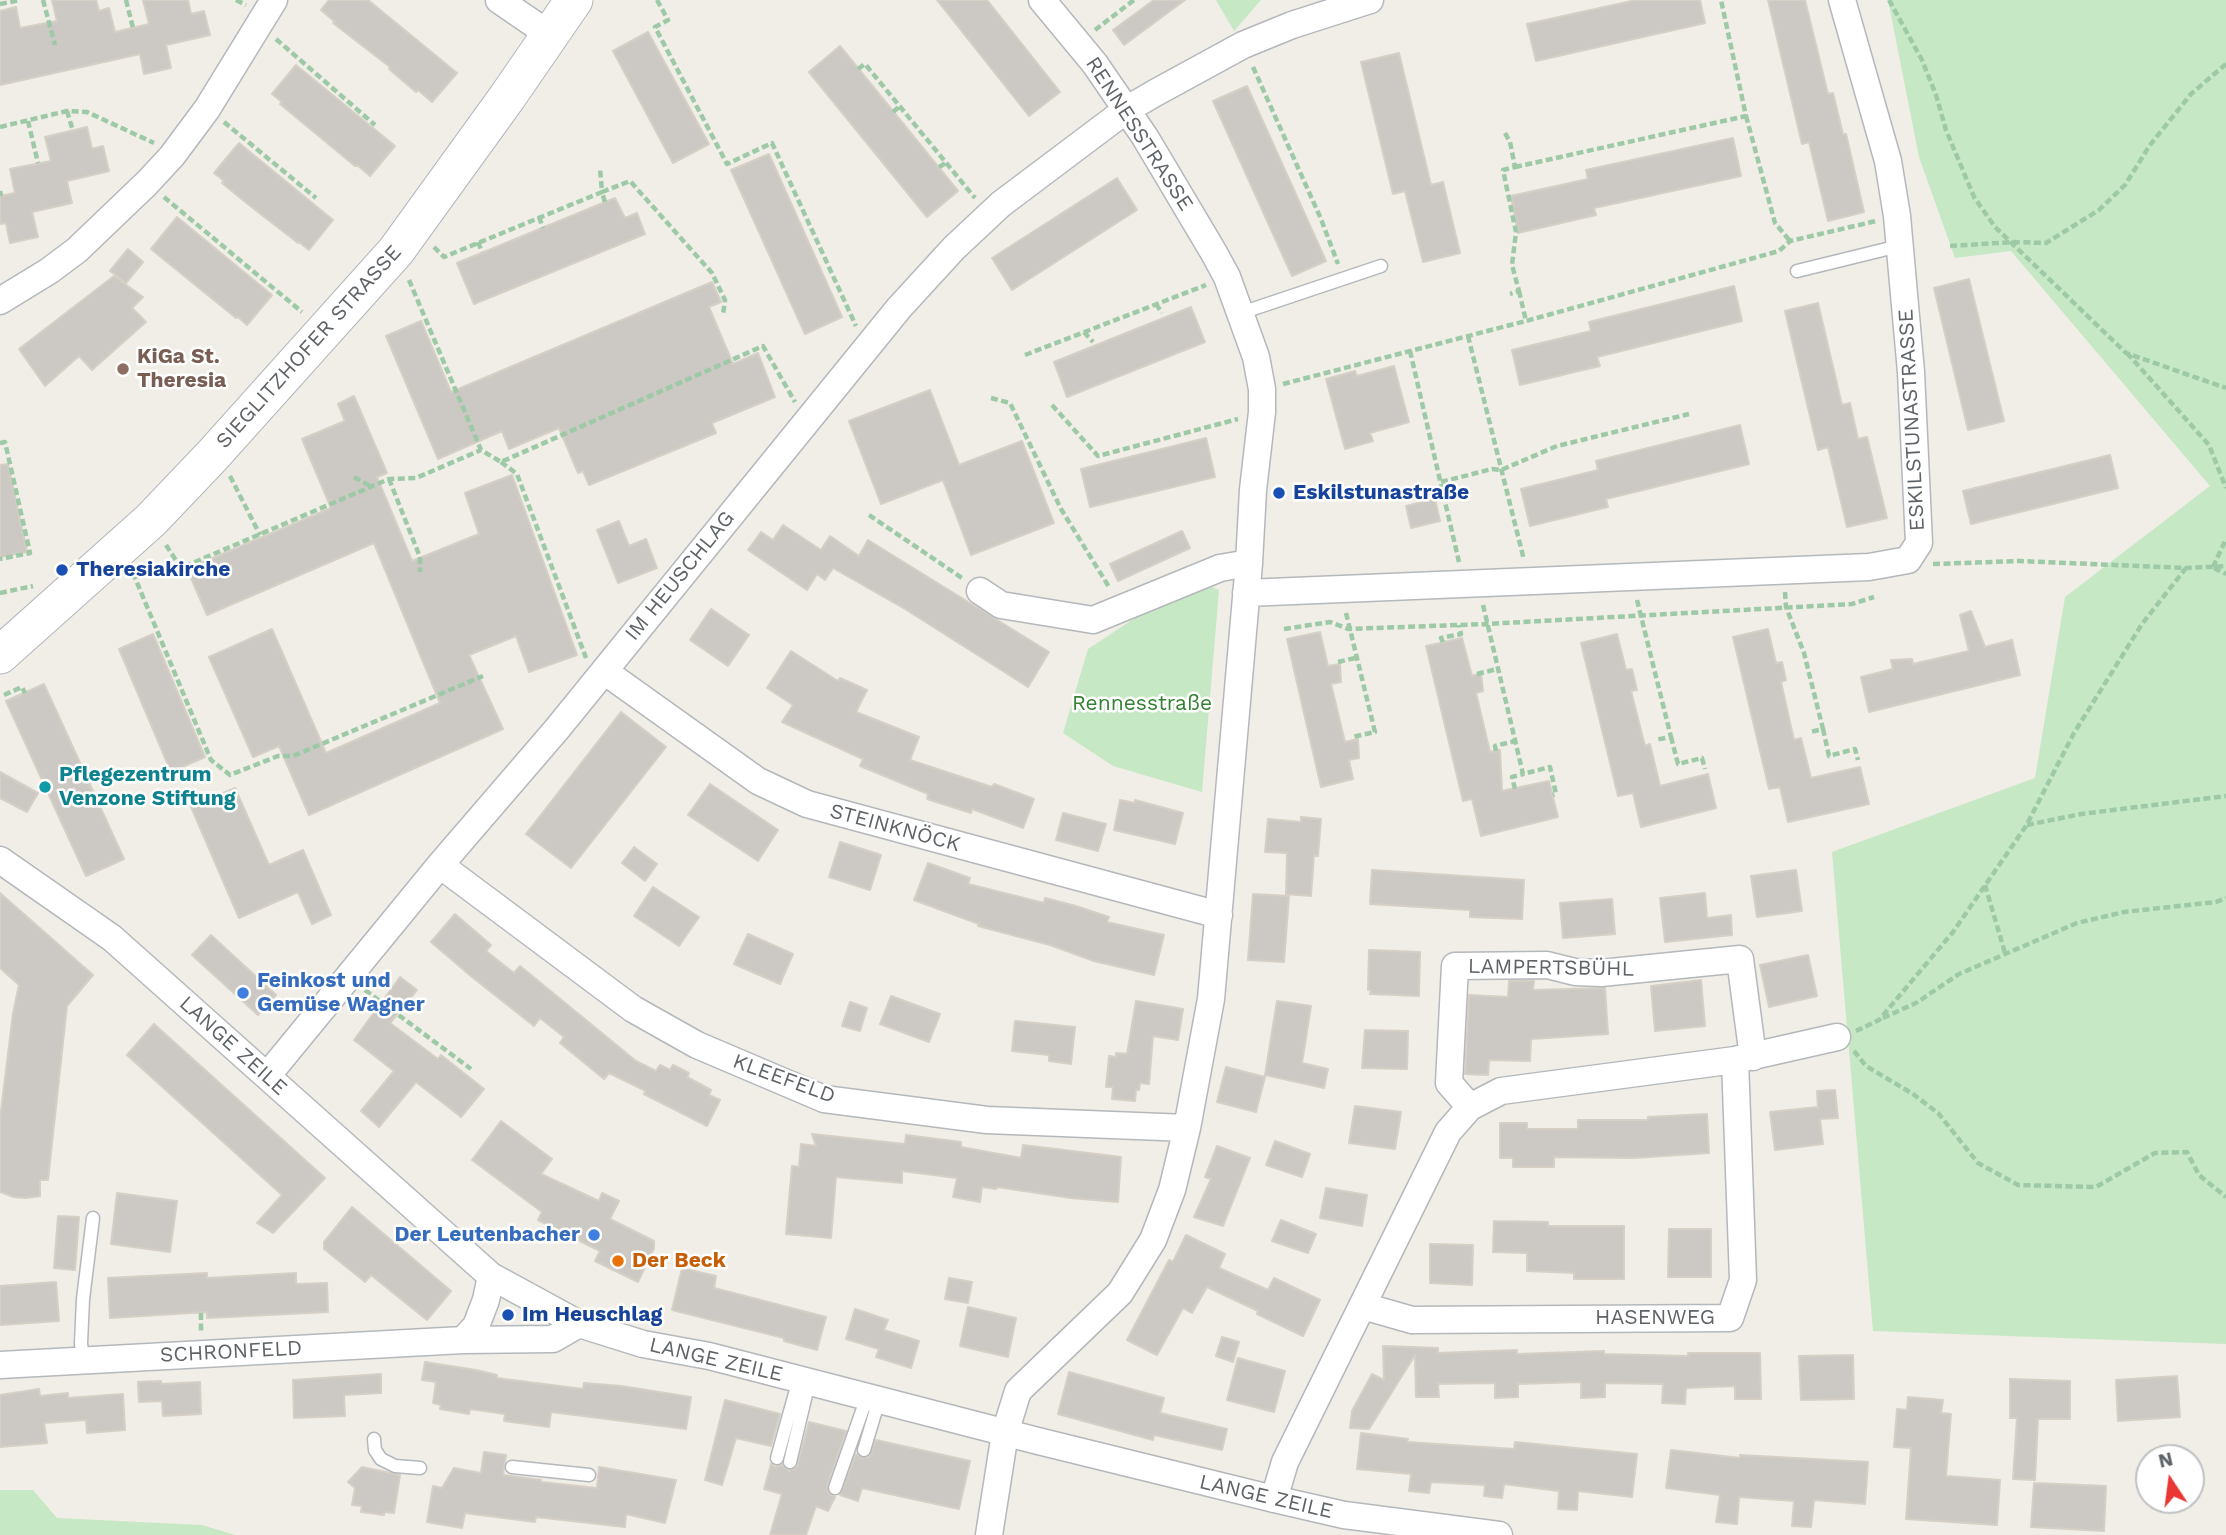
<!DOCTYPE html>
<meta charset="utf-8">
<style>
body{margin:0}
#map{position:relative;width:2226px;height:1535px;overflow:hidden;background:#f0eee7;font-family:"Work Sans",sans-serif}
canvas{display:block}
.north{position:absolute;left:2135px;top:1444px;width:70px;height:70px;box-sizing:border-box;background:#fff;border:2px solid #bfc1c2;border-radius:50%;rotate:347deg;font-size:19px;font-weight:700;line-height:28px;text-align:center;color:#5e6367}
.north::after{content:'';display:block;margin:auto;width:24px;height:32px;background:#ea3733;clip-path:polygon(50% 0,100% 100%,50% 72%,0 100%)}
</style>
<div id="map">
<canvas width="2226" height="1535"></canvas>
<div class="north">N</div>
</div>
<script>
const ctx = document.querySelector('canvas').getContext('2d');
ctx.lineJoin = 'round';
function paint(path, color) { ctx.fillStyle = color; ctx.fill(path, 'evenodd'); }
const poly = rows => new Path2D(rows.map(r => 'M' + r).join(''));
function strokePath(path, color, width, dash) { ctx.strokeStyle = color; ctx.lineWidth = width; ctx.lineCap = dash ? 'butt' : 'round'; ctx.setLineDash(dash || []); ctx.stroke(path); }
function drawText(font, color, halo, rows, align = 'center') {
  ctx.font = font + ' "Work Sans",sans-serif'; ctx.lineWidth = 5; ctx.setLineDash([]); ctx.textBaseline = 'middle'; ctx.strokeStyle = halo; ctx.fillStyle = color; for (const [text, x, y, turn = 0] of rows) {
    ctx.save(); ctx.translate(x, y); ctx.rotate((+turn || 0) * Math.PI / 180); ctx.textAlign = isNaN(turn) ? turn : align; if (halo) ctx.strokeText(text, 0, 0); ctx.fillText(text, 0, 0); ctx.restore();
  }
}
paint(poly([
 [1216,0,1261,0,1234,31],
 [1888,0,2226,0,2226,1344,1873,1331,1832,852,2035,778,2065,597,2210,486,2011,251,1955,258,1919,157],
 [1207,585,1219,590,1202,792,1113,766,1063,733,1088,649,1147,610],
 [0,1490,33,1490,57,1518,202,1525,235,1535,0,1535]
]), '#c6e8c4');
const building = poly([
 [52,0,96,0,99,11,109,8,115,32,149,24,143,0,188,0,191,14,204,11,210,35,166,45,171,68,144,74,140,54,0,85,0,11,16,7,20,28,57,21,52,0],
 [329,0,368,0,457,73,432,102,418,90,416,92,389,69,390,67,333,23,335,22,321,10,329,0],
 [937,0,987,0,1060,92,1029,116,937,0],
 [1154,0,1185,0,1124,45,1113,30,1154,0],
 [1636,0,1700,0,1705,23,1536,61,1527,24,1636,0],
 [1768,0,1805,0,1828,94,1833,93,1843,134,1846,134,1864,212,1828,221,1809,142,1802,144,1768,0],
 [648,32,709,144,673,163,613,51,648,32],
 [840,46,958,191,927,217,809,72,840,46],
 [1399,53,1431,185,1443,182,1460,253,1423,262,1405,191,1393,194,1361,62,1399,53],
 [296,65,395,146,370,176,357,165,355,166,280,104,282,102,272,94,296,65],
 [1247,86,1326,261,1292,276,1213,101,1247,86],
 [87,127,92,149,103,146,109,171,67,181,72,203,32,212,38,237,10,243,6,223,0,224,0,196,15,193,10,169,51,161,45,137,87,127],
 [1733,138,1741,176,1594,208,1596,215,1518,233,1511,196,1588,179,1586,170,1733,138],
 [239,143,333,220,309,250,299,242,298,243,249,205,222,183,224,181,214,173,239,143],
 [769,154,842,317,805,334,731,170,769,154],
 [1117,178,1137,210,1012,290,992,258,1117,178],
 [615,198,625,218,637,213,645,234,474,304,457,263,615,198],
 [177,217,272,295,247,325,238,317,236,318,151,249,177,217],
 [128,249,143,262,126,283,110,271,128,249],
 [114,276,143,297,132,308,146,322,92,370,79,356,45,386,19,349,114,276],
 [1969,279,2004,421,1968,430,1934,288,1969,279],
 [712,282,721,302,709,307,733,364,758,353,775,397,712,423,716,433,589,485,583,471,578,473,559,428,509,449,502,431,438,459,386,336,421,321,451,392,712,282],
 [1734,286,1742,321,1597,357,1600,366,1520,385,1512,350,1591,331,1589,322,1734,286],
 [1818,303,1842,405,1850,403,1858,439,1867,437,1887,518,1847,527,1828,447,1818,450,1785,311,1818,303],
 [1191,307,1205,342,1067,397,1054,362,1191,307],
 [1394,366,1409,422,1370,433,1373,441,1345,449,1326,379,1355,371,1357,376,1394,366],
 [930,390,959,465,1022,441,1054,523,971,555,943,480,881,504,849,421,930,390],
 [354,396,387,473,377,477,412,561,479,534,465,493,512,475,577,655,529,672,516,636,469,655,503,729,309,815,279,746,253,757,209,657,272,629,326,753,440,703,374,543,207,615,187,569,331,508,302,439,345,421,338,404,354,396],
 [1740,425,1749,464,1606,499,1608,507,1530,526,1521,489,1598,470,1596,461,1740,425],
 [1206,438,1215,477,1090,507,1081,469,1206,438],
 [2110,455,2118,488,1971,524,1963,491,2110,455],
 [8,464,27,552,0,557,0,465,8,464],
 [1435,499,1440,521,1411,528,1406,506,1435,499],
 [619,521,629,546,646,539,657,568,618,583,597,530,619,521],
 [783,525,821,550,830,536,859,556,868,540,1049,652,1028,687,905,609,833,568,825,580,817,574,807,590,748,550,761,532,773,540,783,525],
 [1182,531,1190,548,1118,581,1110,564,1182,531],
 [711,609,749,635,728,666,690,640,711,609],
 [1971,611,1985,647,2012,640,2020,675,1869,712,1861,677,1893,669,1891,660,1912,659,1913,664,1969,651,1960,615,1971,611],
 [1768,629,1776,663,1782,662,1786,680,1781,682,1794,740,1801,738,1811,778,1860,767,1869,804,1788,822,1780,787,1769,789,1733,637,1768,629],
 [1320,632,1328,666,1340,664,1341,682,1331,684,1345,742,1358,739,1359,758,1349,760,1353,779,1321,787,1287,639,1320,632],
 [153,634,205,757,171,772,119,649,153,634],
 [1617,634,1626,670,1632,669,1637,690,1631,691,1645,746,1650,744,1660,786,1708,774,1716,808,1641,827,1633,793,1618,796,1581,643,1617,634],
 [1462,638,1472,676,1481,673,1483,691,1476,693,1490,752,1500,750,1502,791,1549,781,1558,817,1481,836,1472,799,1463,801,1426,646,1462,638],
 [791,651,838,681,840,678,867,690,856,712,919,737,910,760,992,787,994,784,1034,799,1023,828,972,809,971,813,927,799,928,794,860,766,863,759,782,722,793,705,767,688,791,651],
 [44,684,124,859,86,876,6,701,44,684],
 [621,712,666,747,571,868,526,834,621,712],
 [0,772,38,793,27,812,0,798,0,772],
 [710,784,778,830,758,861,688,815,710,784],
 [235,788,269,865,303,850,331,915,312,924,298,892,239,918,191,807,235,788],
 [1120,800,1135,803,1135,800,1183,813,1175,844,1114,830,1120,800],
 [1063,813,1106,824,1098,851,1056,840,1063,813],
 [1301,817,1321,819,1318,856,1314,855,1311,896,1286,894,1287,853,1265,852,1268,819,1301,822,1301,817],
 [840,842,881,855,870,890,829,877,840,842],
 [634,847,657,864,645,881,622,863,634,847],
 [928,863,970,878,968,884,1044,903,1045,898,1076,906,1109,917,1107,922,1164,935,1154,975,1094,961,1050,945,978,926,979,924,914,900,928,863],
 [1372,870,1524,880,1522,919,1470,917,1470,910,1370,904,1372,870],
 [1796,870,1802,911,1757,917,1751,876,1796,870],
 [653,887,699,917,679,946,634,916,653,887],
 [0,893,93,975,67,1006,48,1180,40,1180,40,1196,26,1198,14,1197,0,1192,0,1119,13,1013,19,985,0,968,0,893],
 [1705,893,1707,918,1731,915,1732,935,1665,942,1660,898,1705,893],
 [1253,894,1289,896,1284,962,1248,960,1253,894],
 [1612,899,1615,934,1563,938,1560,903,1612,899],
 [455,914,491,945,486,951,514,973,520,966,636,1061,656,1071,660,1065,670,1070,673,1065,689,1073,687,1077,711,1090,709,1095,720,1100,707,1126,644,1094,646,1091,609,1073,604,1079,560,1043,564,1037,540,1018,534,1026,472,977,431,942,455,914],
 [748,934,793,954,780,984,734,964,748,934],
 [211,935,276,995,258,1015,192,955,211,935],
 [1369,950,1420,952,1419,996,1370,994,1371,990,1368,990,1369,950],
 [1808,955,1817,996,1769,1007,1760,965,1808,955],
 [400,977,417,990,390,1023,438,1059,441,1055,484,1089,461,1117,416,1082,379,1127,361,1111,394,1071,354,1040,400,977],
 [1701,980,1705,1026,1655,1031,1651,986,1701,980],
 [1509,981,1534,981,1533,990,1605,988,1608,1034,1531,1039,1530,1061,1489,1060,1488,1075,1465,1074,1469,995,1508,997,1509,981],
 [891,996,940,1014,929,1042,880,1024,891,996],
 [1136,1001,1183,1009,1178,1040,1153,1036,1149,1084,1140,1083,1139,1090,1136,1090,1135,1101,1112,1099,1113,1087,1106,1087,1109,1056,1116,1057,1116,1053,1127,1054,1136,1001],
 [1277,1001,1311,1006,1302,1063,1328,1069,1324,1088,1265,1075,1277,1001],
 [850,1002,867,1008,860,1031,842,1026,850,1002],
 [1015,1021,1075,1027,1071,1064,1049,1061,1049,1055,1012,1051,1015,1021],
 [154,1024,325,1178,273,1233,257,1223,282,1195,127,1055,154,1024],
 [1365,1030,1408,1031,1407,1069,1362,1068,1365,1030],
 [1226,1067,1265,1077,1256,1112,1217,1102,1226,1067],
 [1835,1090,1838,1118,1820,1119,1823,1144,1775,1150,1770,1112,1818,1107,1818,1109,1817,1091,1835,1090],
 [1355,1106,1401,1112,1395,1149,1349,1143,1355,1106],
 [1707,1114,1709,1153,1633,1158,1554,1157,1554,1167,1513,1167,1513,1158,1500,1158,1500,1123,1527,1123,1527,1129,1578,1129,1578,1120,1648,1120,1648,1117,1707,1114],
 [501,1121,552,1159,541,1174,599,1201,602,1193,619,1201,610,1219,654,1241,654,1248,638,1282,595,1261,600,1251,538,1220,542,1212,472,1160,501,1121],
 [812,1134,905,1144,906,1135,961,1142,961,1147,1021,1158,1023,1145,1121,1157,1118,1202,1071,1198,997,1187,996,1189,982,1187,980,1202,953,1197,957,1178,902,1171,902,1183,836,1177,831,1238,786,1234,792,1166,799,1167,801,1144,816,1146,812,1134],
 [1275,1141,1310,1154,1302,1177,1266,1165,1275,1141],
 [1217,1146,1250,1158,1223,1226,1194,1217,1211,1179,1205,1177,1217,1146],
 [1326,1188,1367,1195,1362,1226,1320,1218,1326,1188],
 [117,1193,177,1201,170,1252,111,1244,117,1193],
 [352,1207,451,1291,427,1320,371,1275,365,1282,324,1249,324,1242,352,1207],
 [58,1216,79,1217,75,1270,54,1268,58,1216],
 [1281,1220,1316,1234,1308,1253,1272,1241,1281,1220],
 [1494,1221,1548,1222,1548,1226,1624,1226,1624,1279,1574,1279,1574,1273,1527,1271,1527,1253,1493,1252,1494,1221],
 [1669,1229,1711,1229,1711,1277,1668,1277,1669,1229],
 [1186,1235,1225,1254,1219,1268,1268,1290,1274,1278,1320,1300,1303,1336,1257,1314,1258,1311,1207,1287,1192,1313,1183,1308,1157,1355,1127,1340,1169,1260,1173,1262,1186,1235],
 [1430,1244,1473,1245,1472,1285,1430,1283,1430,1244],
 [682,1268,716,1276,714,1288,826,1317,817,1350,784,1341,784,1338,672,1310,682,1268],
 [207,1273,207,1278,296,1273,296,1284,327,1283,328,1312,207,1318,207,1312,110,1318,108,1278,207,1273],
 [949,1278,972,1282,968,1303,945,1299,949,1278],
 [56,1282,59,1321,0,1325,0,1286,56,1282],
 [968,1307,1016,1318,1008,1357,960,1346,968,1307],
 [855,1309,888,1320,884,1330,919,1341,911,1368,876,1357,879,1349,846,1339,855,1309],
 [1222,1337,1239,1342,1233,1362,1216,1356,1222,1337],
 [1383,1346,1438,1348,1438,1353,1517,1350,1517,1354,1604,1351,1604,1354,1688,1356,1688,1353,1760,1353,1761,1399,1735,1399,1735,1386,1686,1388,1685,1404,1662,1403,1663,1384,1605,1383,1605,1397,1581,1398,1581,1382,1518,1384,1518,1397,1495,1398,1495,1383,1438,1384,1439,1397,1416,1397,1415,1355,1369,1429,1350,1428,1352,1411,1372,1374,1384,1380,1383,1346],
 [1853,1355,1854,1399,1801,1400,1799,1356,1853,1355],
 [1238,1358,1285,1371,1274,1412,1227,1400,1238,1358],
 [425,1362,476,1370,497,1375,496,1378,583,1389,584,1383,621,1386,691,1397,686,1429,551,1412,549,1427,504,1421,505,1414,470,1409,469,1414,440,1409,441,1405,433,1403,436,1382,422,1380,425,1362],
 [1069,1372,1164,1398,1160,1413,1227,1429,1222,1450,1154,1435,1153,1440,1058,1414,1069,1372],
 [381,1374,381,1393,344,1395,345,1416,294,1418,293,1380,381,1374],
 [2177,1376,2180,1417,2118,1421,2116,1380,2177,1376],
 [2010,1379,2070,1381,2070,1419,2038,1419,2035,1480,2013,1479,2017,1418,2010,1418,2010,1379],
 [161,1381,161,1384,200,1382,201,1414,163,1416,162,1401,139,1402,138,1382,161,1381],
 [39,1389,40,1396,68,1393,68,1398,123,1394,125,1430,87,1433,86,1420,44,1423,47,1443,0,1447,0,1395,39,1389],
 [1908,1397,1943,1400,1941,1413,1951,1414,1946,1476,2000,1480,1997,1525,1906,1519,1911,1448,1894,1447,1897,1409,1907,1410,1908,1397],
 [725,1400,780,1414,771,1446,736,1438,722,1485,705,1480,725,1400],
 [809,1422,846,1431,827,1486,828,1493,835,1497,828,1511,816,1506,806,1535,770,1535,782,1494,764,1489,771,1464,775,1467,782,1465,789,1471,797,1467,809,1422],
 [1361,1433,1408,1439,1407,1442,1514,1449,1515,1442,1637,1454,1632,1497,1578,1491,1577,1510,1558,1509,1559,1491,1504,1484,1502,1498,1484,1496,1485,1485,1431,1482,1429,1493,1409,1491,1411,1474,1357,1469,1361,1433],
 [876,1440,970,1461,959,1509,862,1488,858,1501,840,1495,856,1454,862,1458,869,1457,876,1440],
 [1671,1450,1740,1458,1740,1455,1868,1462,1865,1504,1814,1500,1811,1527,1792,1526,1794,1501,1739,1497,1737,1524,1716,1522,1720,1495,1666,1488,1671,1450],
 [484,1452,506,1455,503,1475,541,1480,541,1482,597,1488,599,1467,676,1480,665,1523,626,1514,625,1527,536,1517,535,1522,465,1513,462,1528,427,1522,433,1486,442,1488,454,1468,481,1473,484,1452],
 [362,1467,400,1475,394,1513,384,1512,384,1515,361,1512,362,1506,352,1505,355,1488,348,1482,362,1467],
 [2034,1483,2106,1486,2104,1531,2031,1527,2034,1483]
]);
paint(building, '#ccc9c4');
strokePath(building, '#d5cfc5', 2);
const lane = poly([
 [1797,271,1899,246],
 [1241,313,1381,266],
 [83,1360,81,1343,83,1299,93,1218],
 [374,1439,375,1450,381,1459,395,1466,420,1468],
 [864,1450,879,1400],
 [777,1458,799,1379],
 [790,1462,809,1382],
 [512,1467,589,1475],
 [835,1488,867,1397]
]);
const street = poly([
 [499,0,550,35],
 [0,301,49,271,77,250,147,183,172,156,207,109,274,0],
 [980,591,1001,605,1093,620,1220,568,1249,563],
 [1246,593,1869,567,1908,560,1919,543,1911,372,1897,216,1888,161,1842,0],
 [604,671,758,781,807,804,1219,915],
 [0,860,112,938,491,1276,579,1324,643,1344,709,1356,1038,1441,1274,1499,1344,1515,1499,1535],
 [440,865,633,1009,697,1045,824,1099,987,1120,1187,1128],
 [267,1076,440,865,557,729,899,308,954,248,1001,204,1126,110,1155,93,1243,45,1292,25,1370,0],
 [1470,1107,1449,1083,1455,966,1547,965,1575,972,1601,973,1740,959,1753,1057],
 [1363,1306,1412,1320,1730,1318,1743,1280,1735,1060],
 [463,1340,476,1326,486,1300,491,1276],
 [0,1365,463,1340,553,1339,579,1324],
 [1274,1499,1285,1462,1448,1132,1470,1107,1501,1091,1735,1060,1837,1037],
 [989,1535,1005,1433,1018,1391,1120,1293,1153,1240,1172,1190,1187,1128,1211,999,1249,563,1253,490,1262,412,1262,389,1256,357,1227,277,1214,253,1145,137,1095,64,1042,0]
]);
const secondary = poly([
 [0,655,151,520,212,456,396,251,508,96,574,0]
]);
strokePath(lane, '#b4b8bb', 15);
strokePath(street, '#b4b8bb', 29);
strokePath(secondary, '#b3b7bb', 39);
strokePath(poly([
 [43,0,55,45],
 [126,0,133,28],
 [236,0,246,5],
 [657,0,668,20,655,27,727,164,772,143,856,326],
 [1889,0,1922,60,1936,95,1946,130,1974,197,1995,227,2126,353,2226,388],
 [0,4,20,0],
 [1095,30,1134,0],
 [276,39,375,125],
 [1253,67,1321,219,1338,264],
 [858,69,865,64,975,198],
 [67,111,73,131],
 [893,112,900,106],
 [1746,116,1775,223,1790,241],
 [28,121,38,163],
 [224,122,316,198],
 [0,127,67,111,87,112,154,143],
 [1505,133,1510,142,1515,167,1503,170,1516,232,1512,265,1519,291,1510,294],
 [939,167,946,163],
 [1515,167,1746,116,1721,0],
 [0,191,1,196],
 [164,197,302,312],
 [605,202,602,192,630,181,712,273,725,300,723,315],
 [539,217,543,228],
 [478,242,482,252],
 [1950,246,2013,242,2046,243,2099,210,2125,185,2150,145,2191,94,2226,64],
 [434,247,444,257,602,192,600,168],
 [409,280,481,450,501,462,763,346,795,402],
 [1519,291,1526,321,1779,251,1790,241,1876,221],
 [1156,304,1162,313],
 [1084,332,1093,342],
 [1468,336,1524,560],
 [1410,351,1459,562],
 [2127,353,2209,445,2226,488],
 [1025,355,1206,285],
 [1283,384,1526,321],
 [991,398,1010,403,1061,509,1109,587],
 [1052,405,1098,456,1238,419],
 [0,443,5,442,30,553,0,559],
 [501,462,517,474,586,658],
 [230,476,260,535],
 [354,477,370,486],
 [389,479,420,557,420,572],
 [1441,482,1492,469,1501,470,1557,446,1689,414],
 [869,515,962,578],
 [166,545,181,568,389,479,416,478,481,450],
 [1933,564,2019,561,2186,568,2226,566],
 [2213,567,2226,539],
 [2214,568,2226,574],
 [133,573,211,760,230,775,278,756,293,756,483,676],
 [1785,592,1786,607,1804,653,1823,729,1810,732],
 [0,593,33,586],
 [1637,600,1671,737,1655,740],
 [1483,605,1523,774,1550,767,1556,794,1553,795],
 [1346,613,1375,732,1352,737],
 [1284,629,1330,622,1348,629,1486,624,1852,604,1874,597],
 [1443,642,1441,638,1461,634,1459,625],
 [1338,662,1355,658],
 [1477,674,1497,669],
 [4,695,22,687,25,693],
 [1823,729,1829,756,1855,749,1858,760],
 [1671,737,1678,764,1702,758,1705,769],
 [1496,751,1495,746,1515,741],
 [1515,789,1512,777,1523,774],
 [2027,825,2081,814,2226,796],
 [1985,885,2005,953],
 [365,990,471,1069],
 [1883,1018,1916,1003,1959,974,2077,923,2124,912,2216,902,2226,898],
 [1856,1031,1879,1020,1953,932,2026,826,2074,733,2142,624,2186,568],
 [1854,1051,1866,1066,1913,1094,1938,1113,1978,1163,2018,1185,2096,1187,2155,1153,2187,1152,2199,1175,2226,1197],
 [201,1313,201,1333]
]), '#9dc9a7', 4.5, [7, 3.5]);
strokePath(lane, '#fff', 12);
strokePath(street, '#fff', 26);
strokePath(secondary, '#fff', 37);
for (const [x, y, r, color] of [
 [123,369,7,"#8d6e63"],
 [1279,493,7,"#1a4fb4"],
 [62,570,7,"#1a4fb4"],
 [45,787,7,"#0f9aa8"],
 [243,993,7,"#3f7fe0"],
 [594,1235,7,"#3f7fe0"],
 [618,1261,7,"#e8710a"],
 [508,1315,7,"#1a4fb4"]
]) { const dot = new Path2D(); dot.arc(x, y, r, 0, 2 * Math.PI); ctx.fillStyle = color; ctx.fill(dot); strokePath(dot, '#fff', 2.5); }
drawText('21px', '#5e6367', '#fff', [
 ["RENNESSTRASSE",1139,134,57],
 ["SIEGLITZHOFER STRASSE",309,347,-48],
 ["ESKILSTUNASTRASSE",1912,420,-93],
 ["IM HEUSCHLAG",680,576,-51],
 ["STEINKNÖCK",895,828,15],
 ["LAMPERTSBÜHL",1551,968,1],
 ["LANGE ZEILE",233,1046,42],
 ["KLEEFELD",784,1079,20],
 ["HASENWEG",1655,1318],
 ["SCHRONFELD",231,1352,-3],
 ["LANGE ZEILE",716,1360,13],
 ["LANGE ZEILE",1266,1497,13]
]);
drawText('bold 21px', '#785e54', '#fff', [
 ["KiGa St.",137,357],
 ["Theresia",137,381]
], 'left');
drawText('bold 21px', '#164399', '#fff', [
 ["Eskilstunastraße",1293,493],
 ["Theresiakirche",76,570],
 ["Im Heuschlag",522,1315]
], 'left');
drawText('21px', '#348133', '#fff', [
 ["Rennesstraße",1142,704]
]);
drawText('bold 21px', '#0d838f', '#fff', [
 ["Pflegezentrum",59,775],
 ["Venzone Stiftung",59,799]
], 'left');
drawText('bold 21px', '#366cbe', '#fff', [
 ["Feinkost und",257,981],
 ["Gemüse Wagner",257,1005],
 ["Der Leutenbacher",580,1235,"right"]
], 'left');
drawText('bold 21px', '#c56008', '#fff', [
 ["Der Beck",632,1261]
], 'left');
</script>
